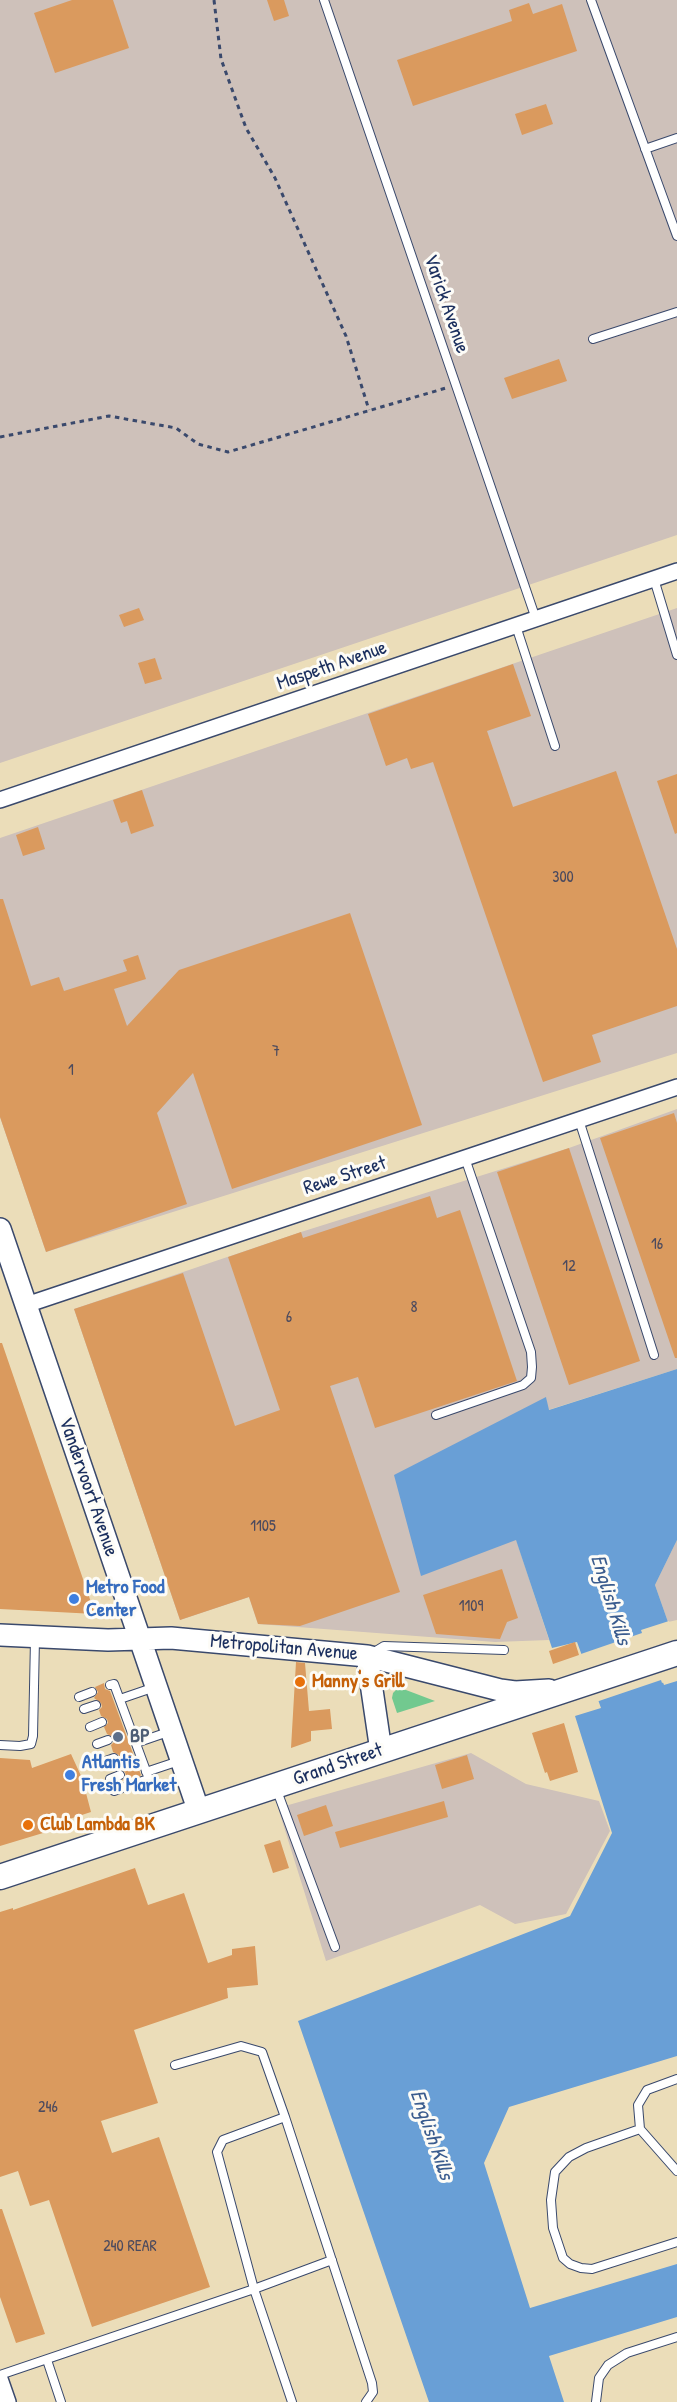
<!DOCTYPE html>
<style>
body{margin:0}
canvas{display:block;background:#ebddb9}
</style>
<canvas width="677" height="2402"></canvas>
<script>
const ctx = document.querySelector('canvas').getContext('2d');
ctx.lineJoin = 'round';
function paint(path, color) { ctx.fillStyle = color; ctx.fill(path, 'evenodd'); }
const poly = rows => new Path2D(rows.map(r => 'M' + r).join(''));
function strokePath(path, color, width, dash) { ctx.strokeStyle = color; ctx.lineWidth = width; ctx.lineCap = dash ? 'butt' : 'round'; ctx.setLineDash(dash || []); ctx.stroke(path); }
function drawText(font, color, halo, rows, align = 'center') {
  ctx.font = font + ' "Patrick Hand",sans-serif'; ctx.lineWidth = 6; ctx.setLineDash([]); ctx.textBaseline = 'middle'; ctx.strokeStyle = halo; ctx.fillStyle = color; for (const [text, x, y, turn = 0] of rows) {
    ctx.save(); ctx.translate(x, y); ctx.rotate((+turn || 0) * Math.PI / 180); ctx.textAlign = isNaN(turn) ? turn : align; if (halo) ctx.strokeText(text, 0, 0); ctx.fillText(text, 0, 0); ctx.restore();
  }
}
paint(poly([
 [0,0,677,0,677,535,0,763],
 [677,608,677,1053,46,1252,0,1117,0,838],
 [677,1109,677,1369,548,1410,546,1397,516,1539,549,1640,495,1642,258,1624,249,1597,180,1620,74,1309,301,1232,569,1148],
 [677,1540,677,1620,668,1622,655,1585],
 [471,1753,526,1784,599,1801,610,1831,566,1914,515,1924,480,1905,326,1961,278,1808]
]), '#cec1ba');
paint(poly([
 [397,1689,406,1690,435,1701,397,1713,392,1698,393,1693]
]), '#72c98f');
paint(poly([
 [677,1369,677,1540,655,1585,668,1622,644,1632,664,1685,677,1681,677,2056,509,2107,484,2163,530,2308,677,2264,677,2317,549,2356,564,2402,429,2402,298,2021,570,1916,612,1833,575,1716,601,1708,577,1642,552,1648,516,1540,421,1576,394,1475,546,1397,549,1410]
]), '#699fd6');
paint(poly([
 [669,1621,670,1625,648,1634,666,1681,669,1680,662,1683,661,1680,596,1702,578,1655,642,1633,641,1630]
]), '#ebddb9');
paint(poly([
 [72,0,113,0,129,48,55,73,34,13],
 [267,0,284,0,289,16,274,21],
 [529,3,533,14,562,4,577,51,413,106,397,60,512,21,509,10],
 [546,104,553,124,522,135,515,114],
 [559,359,567,381,512,399,504,378],
 [139,608,144,620,124,627,119,615],
 [155,658,162,679,145,684,138,663],
 [513,664,531,716,487,731,513,807,616,771,677,949,677,1006,592,1035,601,1062,543,1082,433,762,411,769,407,758,386,766,368,714],
 [677,774,677,833,675,834,657,781],
 [142,790,154,826,131,834,127,821,121,823,113,800],
 [38,827,45,849,23,856,16,835],
 [0,899,3,899,31,986,59,977,64,991,127,971,123,960,138,955,146,979,114,989,127,1026,179,970,350,913,422,1125,232,1189,193,1073,157,1113,187,1204,46,1252,0,1117],
 [674,1113,677,1123,677,1358,675,1358,600,1138],
 [569,1148,640,1361,569,1385,497,1172],
 [430,1196,437,1218,460,1210,517,1381,375,1428,358,1377,330,1386,400,1592,300,1626,258,1624,249,1597,180,1620,74,1309,183,1273,235,1426,280,1410,228,1257,301,1232,303,1238],
 [0,1343,2,1343,95,1614,0,1609],
 [502,1569,518,1618,507,1622,500,1639,436,1634,423,1595],
 [575,1642,579,1655,553,1664,549,1651],
 [296,1662,305,1663,309,1711,330,1709,332,1729,311,1731,311,1741,291,1748],
 [104,1683,105,1689,110,1691,141,1775,136,1780,140,1786,130,1789,129,1783,122,1780,126,1776,125,1772,119,1769,117,1763,120,1760,119,1755,113,1752,111,1745,114,1742,113,1737,107,1734,104,1727,108,1723,107,1719,101,1716,99,1710,102,1707,101,1703,94,1698,98,1692,95,1687],
 [564,1723,578,1772,550,1781,547,1772,545,1773,532,1733],
 [71,1754,82,1778,91,1812,51,1825,53,1830,0,1846,0,1758,30,1760,32,1768],
 [467,1755,474,1779,442,1789,435,1765],
 [444,1801,448,1817,340,1848,335,1832],
 [326,1805,333,1826,304,1836,297,1815],
 [280,1840,289,1868,273,1873,264,1845],
 [135,1868,148,1905,184,1893,208,1963,232,1955,232,1949,255,1946,258,1985,227,1988,228,1998,134,2030,158,2103,101,2121,112,2153,159,2137,210,2287,92,2327,49,2200,30,2206,18,2171,0,2177,0,1912,13,1908,13,1910],
 [0,2209,2,2209,45,2334,16,2343,0,2297]
]), '#da9a5e');
const lane = poly([
 [324,0,536,619],
 [591,0,677,236],
 [645,149,677,138],
 [593,339,677,312],
 [654,579,677,655],
 [516,626,555,746],
 [579,1120,654,1355],
 [436,1415,523,1385,531,1378,532,1367,531,1352,465,1158],
 [371,1654,384,1646,504,1650],
 [110,1685,114,1684,149,1779,142,1781],
 [79,1697,92,1692],
 [120,1699,155,1687],
 [84,1709,96,1705],
 [90,1727,102,1722],
 [136,1743,171,1731],
 [97,1744,108,1740],
 [0,1745,20,1746,31,1744,33,1736,35,1639],
 [103,1762,114,1758],
 [146,1772,179,1761],
 [110,1779,120,1775],
 [276,1788,335,1947],
 [114,1791,125,1787],
 [175,2065,241,2046,262,2052,285,2117,223,2140,217,2152,254,2289,332,2260],
 [677,2079,647,2090,638,2105,640,2129,677,2171],
 [285,2117,372,2383,373,2392,366,2402],
 [640,2129,586,2148,569,2157,555,2172,551,2200,553,2228,563,2258,570,2264,581,2268,592,2269,677,2242],
 [47,2360,61,2402],
 [0,2375,254,2289,292,2402],
 [596,2402,599,2378,608,2365,627,2353,677,2337]
]);
const street = poly([
 [0,800,677,571],
 [26,1305,677,1087],
 [0,2379,8,2402]
]);
const secondary = poly([
 [0,1229,199,1812],
 [0,1635,108,1640,171,1638,367,1656,500,1690,515,1692,549,1690],
 [367,1656,381,1751]
]);
const primary = poly([
 [0,1877,677,1653]
]);
strokePath(lane, '#3a496c', 10);
strokePath(street, '#3a496c', 18);
strokePath(secondary, '#3a496c', 24);
strokePath(primary, '#3a496c', 27);
strokePath(poly([
 [214,0,221,59,246,128,275,178,346,336,369,410],
 [0,437,109,416,176,428,198,444,228,452,446,388]
]), '#3a496c', 3, [4.5, 4.5]);
strokePath(lane, '#fff', 8);
strokePath(street, '#fff', 15);
strokePath(secondary, '#fff', 21);
strokePath(primary, '#fff', 24);
for (const [x, y, r, color] of [
 [74,1599,6,"#3f7fe0"],
 [300,1682,6,"#e8710a"],
 [118,1737,6,"#5c6f8a"],
 [70,1775,6,"#3f7fe0"],
 [28,1825,6,"#e8710a"]
]) { const dot = new Path2D(); dot.arc(x, y, r, 0, 2 * Math.PI); ctx.fillStyle = color; ctx.fill(dot); strokePath(dot, '#fdfcf7', 2); }
drawText('16px', '#4b4a5e', null, [
 ["300",563,878],
 ["7",276,1052],
 ["1",71,1071],
 ["16",657,1245],
 ["12",569,1267],
 ["8",414,1308],
 ["6",289,1318],
 ["1105",263,1527],
 ["1109",471,1607],
 ["246",48,2108],
 ["240 REAR",130,2247]
]);
drawText('20px', '#1b2f5e', '#fdfcf7', [
 ["Varick Avenue",446,304,71],
 ["Maspeth Avenue",332,666,-19],
 ["Rewe Street",345,1176,-18],
 ["Vandervoort Avenue",88,1487,71],
 ["Metropolitan Avenue",284,1648,5],
 ["Grand Street",338,1765,-19]
]);
drawText('bold 20px', '#366cbe', '#fdfcf7', [
 ["Metro Food",86,1588],
 ["Center",86,1611],
 ["Atlantis",82,1763],
 ["Fresh Market",82,1786]
], 'left');
drawText('bold 20px', '#c56008', '#fdfcf7', [
 ["Manny's Grill",312,1682],
 ["Club Lambda BK",40,1825]
], 'left');
drawText('bold 20px', '#4e5e75', '#fdfcf7', [
 ["BP",130,1737]
], 'left');
drawText('italic 21px', '#3a5c8e', '#fdfcf7', [
 ["English Kills",610,1600,73],
 ["English Kills",431,2135,71]
]);
</script>
